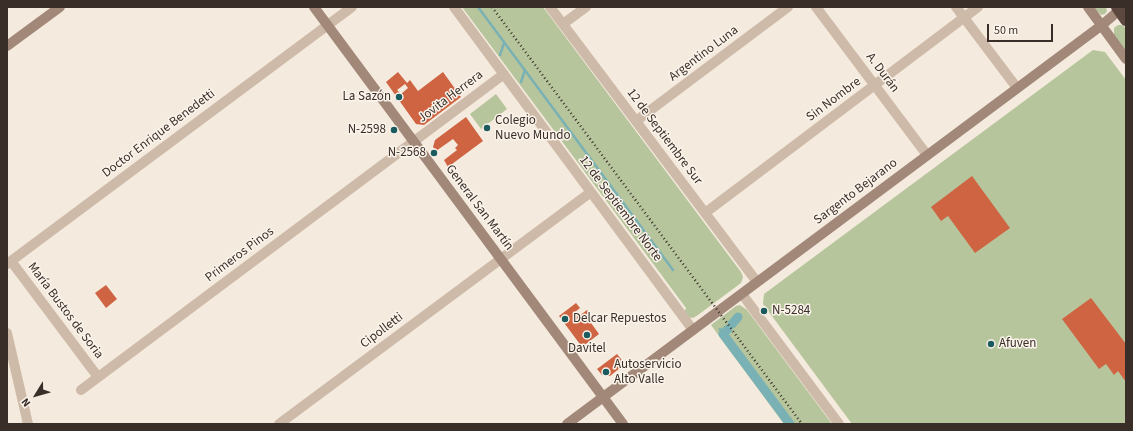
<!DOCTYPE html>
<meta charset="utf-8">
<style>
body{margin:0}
#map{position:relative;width:1133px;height:431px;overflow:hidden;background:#f4eade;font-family:"Source Sans 3",sans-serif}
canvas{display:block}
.frame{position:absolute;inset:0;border:8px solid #3a2e29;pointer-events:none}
.north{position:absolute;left:16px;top:375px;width:40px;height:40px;-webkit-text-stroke:3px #fbf4eb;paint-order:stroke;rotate:233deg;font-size:11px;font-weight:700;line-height:16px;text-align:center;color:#3a2e29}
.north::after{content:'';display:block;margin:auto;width:14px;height:18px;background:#3a2e29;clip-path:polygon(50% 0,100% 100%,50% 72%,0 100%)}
.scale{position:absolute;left:987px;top:24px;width:66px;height:18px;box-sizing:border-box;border:2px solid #3a2e29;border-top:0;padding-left:5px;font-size:12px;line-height:14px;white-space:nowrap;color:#3a2e29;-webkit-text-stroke:3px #fbf4eb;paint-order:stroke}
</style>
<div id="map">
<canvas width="1133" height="431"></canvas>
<div class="frame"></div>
<div class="north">N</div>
<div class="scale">50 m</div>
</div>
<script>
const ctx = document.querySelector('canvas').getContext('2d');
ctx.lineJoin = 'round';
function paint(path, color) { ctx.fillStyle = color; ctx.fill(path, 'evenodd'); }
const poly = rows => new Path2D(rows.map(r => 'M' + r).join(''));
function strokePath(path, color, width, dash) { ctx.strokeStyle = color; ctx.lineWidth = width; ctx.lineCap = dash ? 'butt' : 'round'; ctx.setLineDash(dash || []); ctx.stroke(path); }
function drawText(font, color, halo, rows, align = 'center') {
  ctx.font = font + ' "Source Sans 3",sans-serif'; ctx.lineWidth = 3; ctx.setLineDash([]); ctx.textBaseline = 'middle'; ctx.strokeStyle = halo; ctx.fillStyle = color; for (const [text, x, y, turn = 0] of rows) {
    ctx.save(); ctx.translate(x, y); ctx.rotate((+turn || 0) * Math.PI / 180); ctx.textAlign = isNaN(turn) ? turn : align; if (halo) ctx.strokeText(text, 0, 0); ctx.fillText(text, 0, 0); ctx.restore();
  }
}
paint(poly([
 [462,7,543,7,741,272,743,277,741,283,698,315,693,318,688,317,684,313,686,308],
 [1093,7,1106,7,1107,11,1105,14,1101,15],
 [1118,25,1122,25,1126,28,1126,51,1114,35,1114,28],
 [1093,50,1105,52,1126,80,1126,424,852,424,763,304,764,294],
 [496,94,507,109,481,129,470,114],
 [740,305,747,310,832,424,784,424,711,325,736,306]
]), '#b7c59c');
strokePath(poly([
 [478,7,673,270],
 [500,55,504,43],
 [521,82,525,70],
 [607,198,611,186],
 [720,329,723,334]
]), '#7ab1b4', 2.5);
strokePath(poly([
 [732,324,738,317],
 [728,329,723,334,790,424]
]), '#7ab1b4', 9);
paint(poly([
 [398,72,407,83,410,80,418,91,443,72,461,97,424,125,416,124,386,82],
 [405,84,408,88,401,94,397,90],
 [466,117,483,141,448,167,444,160,457,150,455,148,458,145,453,139,436,151,433,147,435,140],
 [972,176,1010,228,975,253,948,216,941,221,931,207],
 [106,285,117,299,106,308,95,293],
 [1091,298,1126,344,1126,382,1118,371,1114,375,1106,364,1099,369,1062,319],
 [576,303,580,308,575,312,579,316,587,310,595,320,591,323,599,334,582,347,559,316],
 [617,354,625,364,610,376,602,375,597,369]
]), '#cf6442');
strokePath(poly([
 [454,7,693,330],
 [550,7,757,282],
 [816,7,927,155],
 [956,7,1017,88],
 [563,24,586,7],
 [636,121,788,7],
 [705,213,978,7],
 [11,261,98,377],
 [7,264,352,7],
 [742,294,839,424],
 [7,333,28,424],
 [81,390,504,74],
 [279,424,591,192]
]), '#cebaa8', 10);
strokePath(poly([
 [314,7,623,424],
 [1088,7,1126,59],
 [7,46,60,7],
 [567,424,1102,25,1123,7]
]), '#a28879', 10);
strokePath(poly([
 [1117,7,1126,20]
]), '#5c483f', 12);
strokePath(poly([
 [492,7,802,424]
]), '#3a2e29', 2.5, [1, 3]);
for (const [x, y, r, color] of [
 [399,97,4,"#1b5b5f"],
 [487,128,4,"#1b5b5f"],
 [394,130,4,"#1b5b5f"],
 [434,153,4,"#1b5b5f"],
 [764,311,4,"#1b5b5f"],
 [565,319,4,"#1b5b5f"],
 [587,335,4,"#1b5b5f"],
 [991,344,4,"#1b5b5f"],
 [606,372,4,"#1b5b5f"]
]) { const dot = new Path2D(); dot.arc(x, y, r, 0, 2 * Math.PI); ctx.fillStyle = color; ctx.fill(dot); strokePath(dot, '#fbf4eb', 1.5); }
drawText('13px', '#3a2e29', '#fbf4eb', [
 ["Argentino Luna",704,54,-37],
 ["A. Durán",882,73,53],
 ["Jovita Herrera",451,97,-37],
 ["Sin Nombre",834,100,-37],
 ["Doctor Enrique Benedetti",159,134,-37],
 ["12 de Septiembre Sur",664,137,53],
 ["Sargento Bejarano",856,192,-37],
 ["General San Martín",479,208,53],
 ["12 de Septiembre Norte",620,209,53],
 ["Primeros Pinos",240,255,-37],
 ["María Bustos de Soria",65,311,53],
 ["Cipolletti",382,331,-37]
]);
drawText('13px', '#3a2e29', '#fbf4eb', [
 ["La Sazón",391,97,"right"],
 ["Colegio",495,121],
 ["Nuevo Mundo",495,136],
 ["N-2598",386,130,"right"],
 ["N-2568",426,153,"right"],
 ["N-5284",772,311],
 ["Delcar Repuestos",573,319],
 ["Afuven",999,344],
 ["Davitel",587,349,"center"],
 ["Autoservicio",614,365],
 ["Alto Valle",614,380]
], 'left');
</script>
